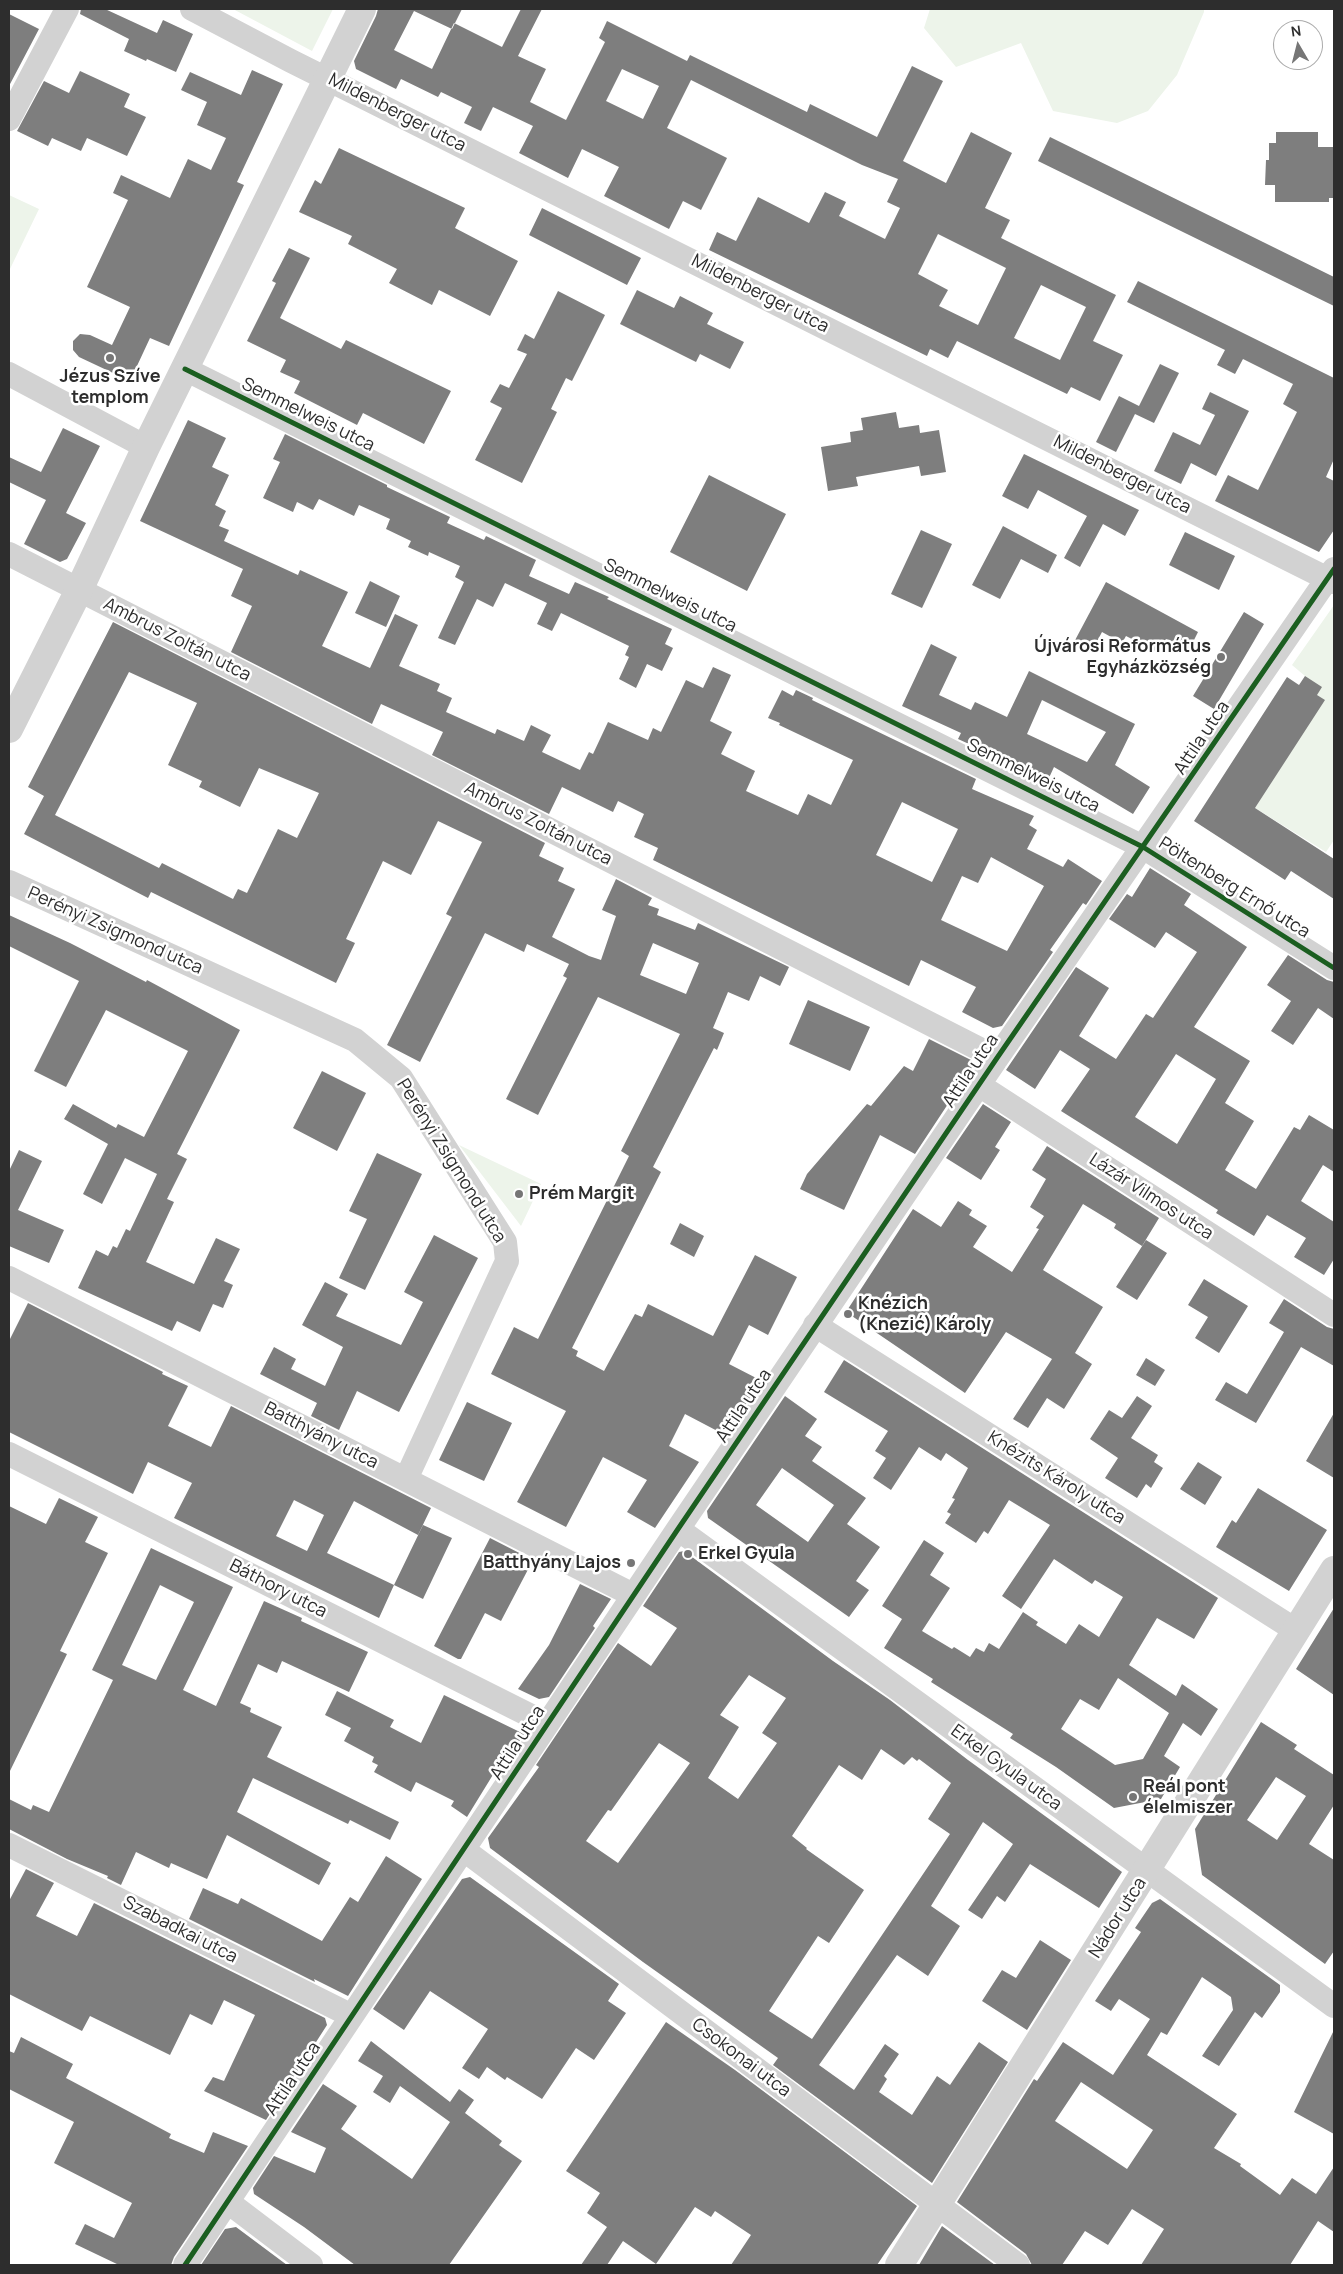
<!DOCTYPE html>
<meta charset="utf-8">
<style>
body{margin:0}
#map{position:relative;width:1343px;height:2274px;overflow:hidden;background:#fff;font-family:Manrope,sans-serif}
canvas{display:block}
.frame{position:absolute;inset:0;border:10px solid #2d2d2d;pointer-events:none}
.north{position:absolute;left:1273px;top:20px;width:50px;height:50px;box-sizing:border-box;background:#fff;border:1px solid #ababab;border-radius:50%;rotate:352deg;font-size:14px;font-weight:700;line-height:20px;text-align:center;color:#2d2d2d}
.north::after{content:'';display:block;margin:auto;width:18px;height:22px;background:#767676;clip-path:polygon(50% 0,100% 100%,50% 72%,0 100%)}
</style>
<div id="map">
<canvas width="1343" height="2274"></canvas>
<div class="frame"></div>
<div class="north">N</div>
</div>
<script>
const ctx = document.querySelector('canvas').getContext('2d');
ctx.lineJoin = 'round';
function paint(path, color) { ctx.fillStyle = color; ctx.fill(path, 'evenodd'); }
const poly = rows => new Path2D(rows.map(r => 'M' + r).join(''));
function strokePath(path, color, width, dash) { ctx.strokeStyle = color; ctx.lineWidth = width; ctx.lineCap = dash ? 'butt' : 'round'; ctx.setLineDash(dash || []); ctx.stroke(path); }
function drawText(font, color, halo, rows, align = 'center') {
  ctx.font = font + ' Manrope,sans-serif'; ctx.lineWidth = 5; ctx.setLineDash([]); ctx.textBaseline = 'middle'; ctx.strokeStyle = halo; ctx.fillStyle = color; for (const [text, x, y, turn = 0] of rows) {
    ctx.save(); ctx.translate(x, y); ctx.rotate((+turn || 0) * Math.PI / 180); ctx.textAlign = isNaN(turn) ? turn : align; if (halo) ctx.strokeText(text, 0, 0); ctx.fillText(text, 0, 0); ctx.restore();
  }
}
paint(poly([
 [233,9,333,9,312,51],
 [930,9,1204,9,1204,12,1177,75,1148,111,1117,123,1053,111,1021,43,956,67,924,28],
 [9,195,39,209,9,271],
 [1334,605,1334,840,1326,852,1255,808,1324,700,1317,695,1305,676,1292,665],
 [459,1145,541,1184,521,1226]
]), '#edf4ea');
paint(poly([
 [81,9,105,9,157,33,163,20,193,34,176,72,147,59,146,61,124,51,129,39,80,14],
 [378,9,462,9,452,29,414,11,394,50,432,69,454,23,502,47,521,9,542,9,518,56,546,69,530,102,566,120,605,42,599,38,607,21,687,61,690,55,807,112,810,104,877,137,912,66,943,81,903,161,946,183,971,132,1012,153,985,208,1010,220,1001,238,1116,295,1093,341,1123,355,1100,401,1071,387,1067,394,957,341,948,358,930,349,927,356,709,250,717,232,736,241,758,197,809,223,825,192,846,202,839,216,885,239,900,208,887,202,898,179,862,165,691,80,667,128,727,158,701,210,683,201,669,229,604,196,619,167,582,149,568,178,519,153,533,126,493,107,481,131,464,123,472,107,441,92,438,97,401,79,396,89,356,69,354,61,376,16],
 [622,69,659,86,643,119,606,101],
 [938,234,1006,268,978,325,939,306,948,290,918,274],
 [1041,285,1086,307,1060,360,1014,338],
 [9,14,39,29,9,86],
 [252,70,283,84,237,182,244,185,169,346,150,338,130,381,79,357,73,350,73,341,80,334,90,335,112,345,130,307,87,287,128,200,113,193,121,175,170,198,188,159,211,170,226,138,197,125,207,102,181,90,190,72,241,95],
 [80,71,130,94,124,107,146,117,127,156,87,138,81,151,52,138,48,146,17,131,44,81,69,93],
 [1276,132,1318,132,1318,147,1334,147,1334,198,1329,198,1329,202,1275,202,1275,185,1265,185,1266,160,1269,160,1269,143,1276,143],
 [1050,137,1334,277,1334,306,1038,161],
 [339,148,465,208,455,228,518,261,490,316,439,290,432,305,389,283,397,269,348,244,352,236,299,212,315,180,321,184],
 [542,208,641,258,627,285,529,235],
 [289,248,310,258,280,318,341,349,346,340,451,391,424,444,363,413,357,425,294,393,300,381,280,372,286,360,247,341,276,283,272,281],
 [1138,281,1334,378,1334,459,1326,477,1334,481,1334,530,1319,552,1215,501,1228,475,1258,490,1297,412,1283,404,1293,384,1243,359,1235,374,1217,365,1225,350,1127,302],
 [637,290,674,308,680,296,713,313,707,324,744,342,730,369,700,354,696,362,620,324],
 [558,291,605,315,572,381,566,378,551,409,557,412,522,483,475,460,502,408,490,402,500,384,509,388,527,354,517,350,525,334,534,339],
 [1160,364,1179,373,1154,423,1135,414,1116,452,1096,442,1119,396,1139,406],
 [1210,392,1249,411,1216,476,1191,463,1181,484,1154,471,1173,432,1200,445,1215,415,1202,409],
 [896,412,899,428,919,425,920,433,939,430,946,472,921,476,919,466,856,477,858,486,828,491,821,447,851,442,850,432,863,430,861,418],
 [188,420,226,438,212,467,229,475,215,505,226,511,219,526,229,530,224,541,298,575,300,570,348,592,322,646,370,668,395,614,418,625,399,666,440,684,437,691,452,698,446,712,495,734,497,729,524,741,531,725,551,735,542,752,580,770,589,752,593,754,608,722,648,740,653,728,661,732,686,680,703,688,713,667,731,675,710,721,732,732,721,754,755,771,746,791,798,815,808,794,831,805,853,760,779,725,780,723,768,718,782,690,793,696,796,690,813,698,812,700,976,779,972,789,1034,816,1029,825,1037,830,1027,849,1063,867,1068,859,1102,881,1086,905,1083,903,1050,950,1053,952,1002,1026,993,1028,962,1012,976,987,921,960,909,986,653,860,658,848,634,837,644,814,618,801,613,812,562,787,549,814,432,755,443,732,381,704,372,724,231,652,252,606,231,596,243,569,140,521],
 [902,802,958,829,932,882,876,855],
 [991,857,1044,886,1007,951,941,920,962,876,978,883],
 [63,428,100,446,66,513,86,523,67,559,60,562,24,544,46,500,9,482,9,457,41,472],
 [285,434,387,485,387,487,450,517,447,523,484,540,486,536,536,560,529,576,569,594,575,582,609,597,607,599,672,629,665,644,673,648,662,671,647,664,636,688,619,679,629,657,625,655,629,646,561,613,552,631,537,624,547,603,505,583,493,607,477,599,455,645,438,638,464,582,455,577,460,566,429,552,428,556,408,547,411,541,386,529,390,519,359,505,354,516,319,499,313,510,297,502,293,512,263,498,280,462,273,459],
 [1024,454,1139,510,1125,536,1103,524,1080,567,1064,558,1087,516,1038,490,1028,509,1002,496],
 [709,475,786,514,747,591,670,552],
 [1003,526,1057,555,1048,573,1021,559,1000,599,972,585],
 [921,530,952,544,922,608,891,594],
 [1185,532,1235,556,1219,590,1169,565],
 [370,581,400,596,386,627,355,613],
 [1106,582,1198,632,1188,652,1166,639,1159,653,1126,636,1122,643,1102,632,1091,653,1073,644],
 [1244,612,1264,624,1214,709,1193,696],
 [113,622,545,843,539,856,564,868,558,881,575,889,552,937,589,956,601,960,616,916,602,910,616,879,652,898,648,905,659,909,657,915,695,930,698,923,789,967,780,986,760,976,749,1001,728,992,713,1028,724,1033,717,1050,714,1048,653,1167,661,1172,572,1348,578,1351,576,1356,604,1371,635,1314,642,1317,648,1304,713,1336,755,1255,797,1277,768,1335,749,1325,729,1364,762,1381,725,1435,685,1414,669,1446,699,1462,655,1528,627,1512,647,1480,603,1457,566,1527,517,1502,566,1411,491,1374,514,1327,538,1339,629,1156,621,1151,680,1034,598,997,538,1115,506,1099,567,978,563,976,569,964,527,944,524,952,485,933,420,1062,387,1045,452,917,446,914,482,842,438,821,411,875,383,861,346,939,355,943,336,983,151,892,148,898,24,834,44,796,28,787],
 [129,672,197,703,168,765,202,781,199,787,240,807,259,768,319,793,297,838,278,829,247,893,238,889,233,899,162,863,159,868,55,815],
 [653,943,699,963,686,994,640,975],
 [931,644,957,657,939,695,971,710,975,702,1007,717,1029,671,1135,724,1115,765,1150,787,1133,814,1054,767,1048,780,958,739,961,733,902,706],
 [1042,700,1106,732,1087,762,1027,734],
 [1305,676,1322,687,1317,695,1325,700,1255,808,1334,859,1334,899,1291,871,1285,880,1194,821,1287,677,1299,685],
 [1150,868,1191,894,1184,905,1247,947,1194,1027,1250,1061,1225,1103,1254,1121,1225,1170,1256,1189,1294,1127,1300,1130,1309,1115,1334,1130,1334,1172,1323,1165,1301,1201,1334,1222,1334,1259,1324,1275,1294,1257,1306,1238,1267,1215,1254,1236,1216,1213,1218,1210,1061,1111,1090,1069,1060,1050,1035,1089,1006,1070,1076,967,1109,988,1079,1036,1116,1059,1146,1014,1153,1018,1197,952,1166,932,1155,948,1109,919,1127,894,1132,897],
 [1176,1054,1216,1079,1177,1144,1135,1117],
 [9,915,70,943,146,982,147,980,240,1030,177,1154,187,1159,167,1199,174,1202,146,1262,194,1284,216,1238,240,1249,224,1281,233,1285,223,1308,213,1304,200,1332,177,1321,172,1331,78,1288,96,1250,108,1256,113,1246,117,1248,126,1229,130,1231,157,1174,125,1158,102,1204,83,1194,108,1144,64,1119,73,1104,116,1128,118,1124,144,1137,188,1051,106,1010,66,1087,34,1071,79,981,9,946],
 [1288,955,1327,980,1334,982,1334,1019,1318,1008,1293,1045,1271,1031,1291,1001,1267,985],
 [808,1000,870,1027,850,1071,789,1044],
 [929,1039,971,1060,973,1066,915,1154,880,1135,844,1210,800,1189,807,1174,867,1104,871,1106,904,1066,913,1071],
 [322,1071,366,1093,337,1151,293,1128],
 [983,1104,1011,1122,995,1147,1000,1150,981,1180,946,1158],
 [1047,1146,1159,1218,1142,1246,1114,1228,1116,1224,1083,1204,1043,1270,1103,1307,1075,1353,1092,1364,1064,1409,1047,1398,1028,1428,1013,1419,1052,1359,1006,1332,965,1393,846,1312,913,1209,941,1227,958,1201,972,1210,969,1215,987,1226,973,1247,1012,1272,1039,1229,1036,1228,1044,1216,1030,1207,1046,1179,1032,1170],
 [19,1150,42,1161,18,1210,64,1230,49,1263,9,1246,9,1171],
 [377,1153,422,1174,365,1290,339,1278,367,1219,349,1211],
 [680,1223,704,1236,694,1257,670,1244],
 [434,1235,478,1258,399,1412,357,1391,339,1430,311,1416,317,1403,260,1374,274,1347,296,1359,291,1369,325,1386,343,1347,302,1325,325,1282,348,1294,336,1316,401,1345,423,1302,404,1292],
 [1146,1240,1167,1253,1137,1300,1116,1287],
 [1204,1279,1248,1306,1219,1353,1195,1338,1208,1317,1188,1305],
 [1284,1299,1327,1327,1334,1329,1334,1366,1301,1347,1256,1423,1215,1400,1226,1382,1247,1394,1284,1332,1269,1323],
 [28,1303,163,1372,162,1374,188,1386,168,1426,211,1447,231,1406,431,1508,418,1535,354,1501,327,1553,394,1585,379,1618,174,1518,192,1483,148,1462,133,1494,9,1432,9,1341],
 [294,1500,324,1515,307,1551,276,1536],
 [1146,1358,1165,1370,1155,1386,1136,1375],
 [844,1360,1218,1598,1194,1639,1157,1618,1129,1665,1176,1696,1182,1684,1218,1709,1201,1736,1183,1723,1164,1756,1180,1767,1161,1799,1114,1808,1056,1767,1010,1738,1013,1734,931,1682,933,1679,884,1648,902,1619,882,1606,924,1540,944,1553,930,1575,950,1588,922,1631,952,1649,954,1647,970,1657,976,1648,984,1652,989,1643,999,1649,1023,1612,1038,1622,1036,1625,1066,1644,1079,1624,1099,1637,1123,1597,1095,1580,1092,1584,1054,1559,1021,1609,1002,1596,1050,1525,1009,1500,988,1534,984,1531,976,1543,945,1523,951,1514,947,1512,955,1499,952,1498,968,1468,946,1453,941,1461,919,1447,891,1490,873,1478,886,1458,875,1451,888,1431,824,1392],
 [1118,1678,1169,1713,1143,1759,1115,1765,1061,1729,1080,1699,1099,1710],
 [785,1396,817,1419,805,1436,822,1447,812,1461,866,1498,847,1524,880,1547,856,1581,869,1590,849,1617,708,1518,707,1511],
 [782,1468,834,1505,808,1542,756,1505],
 [1137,1396,1152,1406,1131,1438,1158,1455,1154,1462,1163,1468,1151,1488,1146,1484,1137,1498,1105,1478,1118,1458,1090,1439,1109,1410,1122,1418],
 [467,1402,512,1423,484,1481,439,1460],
 [1334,1413,1334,1478,1306,1461],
 [1198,1462,1222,1477,1205,1505,1180,1489],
 [1258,1488,1327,1530,1289,1591,1216,1547,1232,1520,1236,1523],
 [59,1498,98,1517,85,1542,108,1553,60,1651,67,1654,9,1773,9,1506,46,1524],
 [423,1525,452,1538,423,1599,394,1585],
 [490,1538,533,1560,501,1621,485,1613,461,1659,458,1659,434,1646],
 [151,1548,233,1587,183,1690,216,1706,264,1601,302,1618,301,1621,368,1652,349,1692,282,1661,277,1673,258,1664,240,1703,251,1708,250,1712,282,1727,267,1757,399,1822,390,1840,350,1820,348,1824,253,1778,237,1812,331,1863,319,1885,227,1835,207,1879,171,1863,169,1868,136,1852,121,1885,107,1878,108,1876,67,1859,9,1829,9,1799,31,1810,33,1805,49,1812,113,1680,92,1670],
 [160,1585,194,1602,156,1680,122,1665],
 [684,1551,833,1661,890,1700,968,1760,1122,1872,1099,1908,1030,1864,1005,1902,997,1896,982,1919,968,1910,1013,1844,983,1822,931,1906,960,1926,928,1976,897,1955,819,2065,854,2090,885,2044,899,2054,884,2076,887,2079,879,2092,912,2115,937,2076,950,2085,979,2042,1008,2062,932,2183,773,2065,778,2058,643,1962,490,1848,488,1838,539,1767,536,1765,618,1643,651,1666,677,1628,643,1606,679,1552],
 [749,1675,786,1698,762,1733,777,1743,738,1799,708,1778,739,1727,720,1715],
 [659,1743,690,1763,618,1863,586,1841,608,1810,611,1811],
 [881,1749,904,1765,912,1757,917,1761,919,1759,951,1783,928,1819,950,1834,812,2039,769,2011,818,1936,829,1943,864,1890,806,1849,807,1848,792,1836,839,1765,862,1780],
 [580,1584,611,1599,593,1626,595,1628,549,1697,539,1699,518,1689,549,1645],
 [1334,1608,1334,1695,1296,1669],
 [337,1691,394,1720,390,1727,421,1743,444,1695,524,1734,514,1749,510,1747,467,1817,451,1806,454,1801,416,1782,411,1792,374,1772,378,1765,372,1762,374,1757,344,1741,351,1728,325,1715],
 [1261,1722,1297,1745,1294,1749,1334,1775,1334,1805,1309,1844,1334,1860,1334,1951,1325,1964,1202,1875,1195,1829],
 [1276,1777,1306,1796,1277,1840,1247,1820],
 [386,1856,422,1879,348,1996,314,1979,315,1982,189,1919,203,1888,238,1904,241,1898,322,1941,350,1897,358,1902],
 [26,1869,54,1883,36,1916,77,1936,94,1903,325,2018,327,2025,266,2120,204,2091,213,2077,224,2081,255,2015,224,2000,212,2025,190,2014,170,2055,90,2016,82,2031,9,1994,9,1901],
 [470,1877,619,1984,608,2001,626,2013,594,2060,576,2048,542,2099,507,2077,505,2080,487,2067,479,2079,462,2068,488,2029,430,1991,404,2030,373,2009,462,1879],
 [1160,1899,1280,1985,1280,1992,1262,2018,1255,2012,1219,2066,1202,2056,1233,2010,1231,1997,1202,1977,1167,2035,1161,2032,1147,2055,1237,2114,1214,2148,1241,2164,1240,2166,1280,2195,1292,2178,1316,2194,1334,2167,1334,2232,1318,2221,1290,2265,1141,2265,1164,2229,1132,2209,1108,2245,1085,2231,1062,2265,1032,2265,1026,2254,957,2202,1034,2079,1037,2081,1063,2042,1113,2075,1150,2019,1119,1999,1111,2011,1095,2001,1141,1932,1135,1928,1152,1903],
 [1081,2082,1153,2130,1127,2169,1055,2121],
 [1040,1940,1071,1960,1027,2030,982,2001,1002,1970,1016,1978],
 [666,2022,735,2070,917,2206,877,2265,731,2265,751,2235,715,2211,711,2217,695,2207,656,2264,623,2241,607,2265,581,2265,607,2227,587,2213,600,2193,566,2171],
 [1334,2030,1334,2134,1294,2112],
 [21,2037,73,2064,66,2078,171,2134,169,2138,204,2153,213,2132,248,2146,174,2257,171,2265,119,2265,75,2244,85,2224,114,2238,132,2203,54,2163,74,2122,9,2089,9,2051,14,2053],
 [371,2041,450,2102,459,2089,474,2100,465,2113,502,2141,499,2145,522,2161,449,2265,355,2265,304,2227,254,2194,253,2188,274,2156,315,2173,326,2148,291,2132,323,2084,357,2106,341,2129,412,2179,450,2122,400,2086,390,2103,373,2092,383,2076,358,2061],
 [942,2226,995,2265,919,2265],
 [236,2227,287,2265,201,2265,225,2229]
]), '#7e7e7e');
strokePath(poly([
 [192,9,291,61,1334,582],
 [9,119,67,9],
 [185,369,1143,847,1334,968],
 [9,374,146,447],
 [9,554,997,1058],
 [9,882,355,1040,401,1078,505,1242,507,1261,406,1479],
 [979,1085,1334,1315],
 [9,1278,633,1595],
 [815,1325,1297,1631],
 [9,1454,547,1724],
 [678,1529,1334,2006],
 [9,1845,352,2016],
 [464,1850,1018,2265],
 [228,2202,311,2265],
 [185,2265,678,1529,997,1058,1334,569]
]), '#d2d2d2', 24);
strokePath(poly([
 [9,729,79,590,146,447,362,9],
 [899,2265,1334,1570]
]), '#d2d2d2', 28);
strokePath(poly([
 [185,369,1143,847,1334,968],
 [185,2265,678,1529,997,1058,1334,569]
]), '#1b5e20', 5);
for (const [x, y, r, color] of [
 [110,358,5,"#767676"],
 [1221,657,5,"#767676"],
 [519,1194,5,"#767676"],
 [848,1314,5,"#767676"],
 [688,1554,5,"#767676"],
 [631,1563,5,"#767676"],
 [1133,1797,5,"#767676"]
]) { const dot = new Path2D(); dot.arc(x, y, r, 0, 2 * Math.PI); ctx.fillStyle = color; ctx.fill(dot); strokePath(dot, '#fff', 2); }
drawText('18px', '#2d2d2d', '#fff', [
 ["Mildenberger utca",397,113,27],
 ["Mildenberger utca",760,294,27],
 ["Semmelweis utca",308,415,26],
 ["Mildenberger utca",1122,475,27],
 ["Semmelweis utca",670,596,26],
 ["Ambrus Zoltán utca",177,640,27],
 ["Attila utca",1202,738,-56],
 ["Semmelweis utca",1033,776,26],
 ["Ambrus Zoltán utca",538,824,27],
 ["Pöltenberg Ernő utca",1234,888,32],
 ["Perényi Zsigmond utca",115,931,24],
 ["Attila utca",971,1071,-56],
 ["Perényi Zsigmond utca",451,1161,58],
 ["Lázár Vilmos utca",1151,1197,33],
 ["Attila utca",744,1406,-56],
 ["Batthyány utca",321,1436,27],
 ["Knézits Károly utca",1056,1478,32],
 ["Báthory utca",278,1589,27],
 ["Attila utca",518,1743,-57],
 ["Erkel Gyula utca",1006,1768,36],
 ["Nádor utca",1118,1918,-58],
 ["Szabadkai utca",180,1930,27],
 ["Csokonai utca",741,2058,37],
 ["Attila utca",293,2079,-56]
]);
drawText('bold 18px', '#2d2d2d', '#fff', [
 ["Jézus Szíve",110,377,"center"],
 ["templom",110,398,"center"],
 ["Újvárosi Református",1211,647,"right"],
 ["Egyházközség",1211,668,"right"],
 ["Prém Margit",529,1194],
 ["Knézich",858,1304],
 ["(Knezić) Károly",858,1325],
 ["Erkel Gyula",698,1554],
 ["Batthyány Lajos",621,1563,"right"],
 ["Reál pont",1143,1787],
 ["élelmiszer",1143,1808]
], 'left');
</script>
